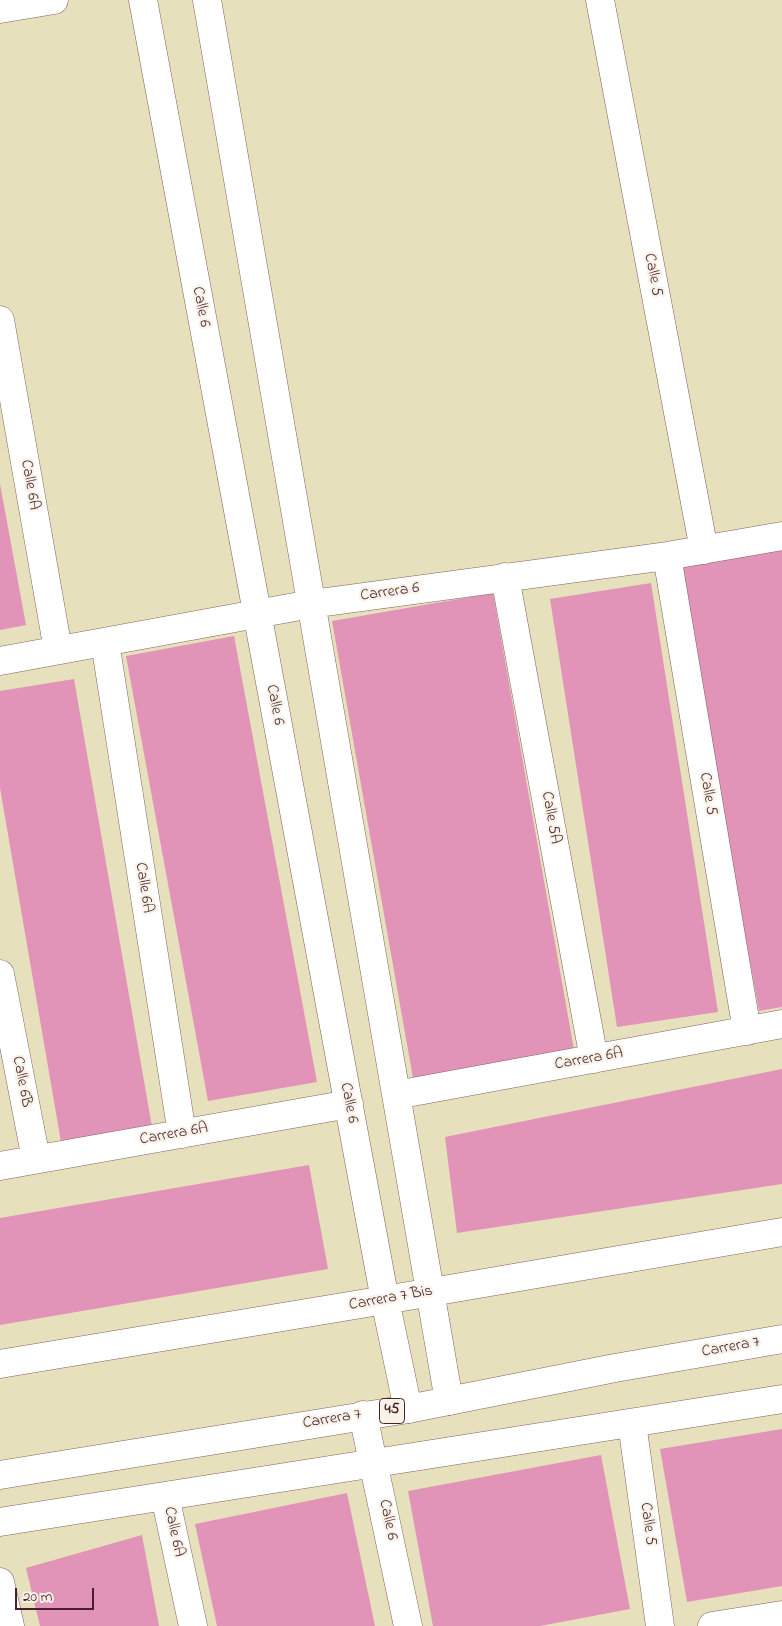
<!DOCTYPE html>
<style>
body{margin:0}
#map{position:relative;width:782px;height:1626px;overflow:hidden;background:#e7e0bc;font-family:"Indie Flower",sans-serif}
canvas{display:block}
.scale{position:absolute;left:15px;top:1588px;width:79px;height:22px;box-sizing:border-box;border:2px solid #4a1f2b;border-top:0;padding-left:6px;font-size:15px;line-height:18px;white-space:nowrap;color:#4a1f2b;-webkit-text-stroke:4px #f7f3e8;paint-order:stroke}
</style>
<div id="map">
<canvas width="782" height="1626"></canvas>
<div class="scale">20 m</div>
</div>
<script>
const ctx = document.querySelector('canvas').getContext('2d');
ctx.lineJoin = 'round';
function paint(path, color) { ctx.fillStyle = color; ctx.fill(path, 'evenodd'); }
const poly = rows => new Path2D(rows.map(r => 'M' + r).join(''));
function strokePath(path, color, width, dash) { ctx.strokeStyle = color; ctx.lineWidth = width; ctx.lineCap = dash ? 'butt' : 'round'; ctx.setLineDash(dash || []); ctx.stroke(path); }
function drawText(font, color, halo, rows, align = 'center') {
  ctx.font = font + ' "Indie Flower",sans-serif'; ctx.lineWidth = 4.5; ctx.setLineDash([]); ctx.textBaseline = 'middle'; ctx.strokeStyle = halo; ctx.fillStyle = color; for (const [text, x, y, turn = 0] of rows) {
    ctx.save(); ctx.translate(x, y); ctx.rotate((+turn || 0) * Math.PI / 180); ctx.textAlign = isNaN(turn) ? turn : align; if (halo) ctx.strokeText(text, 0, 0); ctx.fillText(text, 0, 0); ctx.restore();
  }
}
paint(poly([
 [0,484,26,625,0,630],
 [782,548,782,1007,759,1011,678,566],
 [651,583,718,1012,617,1027,550,599],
 [493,593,574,1050,413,1078,332,621],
 [234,636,317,1082,208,1101,126,656],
 [74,679,152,1127,61,1142,0,788,0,691],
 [782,1069,782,1184,457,1233,445,1137],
 [309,1165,328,1269,0,1325,0,1218],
 [782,1429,782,1586,687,1602,660,1449],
 [601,1455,630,1609,540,1626,433,1626,408,1491],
 [347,1493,375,1626,217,1626,195,1524],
 [142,1535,159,1626,40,1626,26,1568]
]), '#e293b8');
const minor = poly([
 [143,0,385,1300,408,1409],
 [207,0,449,1401],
 [600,0,704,550],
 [0,9,54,0],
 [0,320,58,650],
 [667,556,747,1031],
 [505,577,594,1059],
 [105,642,182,1134],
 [0,661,311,604,667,556,782,536],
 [0,974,36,1159],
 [396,1095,782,1024],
 [0,1166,349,1104],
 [0,1364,385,1300,782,1232],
 [363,1415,408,1626],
 [632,1423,660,1626],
 [165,1496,193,1626],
 [0,1522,782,1399],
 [0,1582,10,1626],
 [712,1626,782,1615]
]);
const major = poly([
 [0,1475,408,1409,615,1368,782,1339]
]);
strokePath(minor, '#81635e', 29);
strokePath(major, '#81635e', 29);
strokePath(minor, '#fff', 28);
strokePath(major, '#fff', 28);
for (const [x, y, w] of [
 [392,1411,25]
]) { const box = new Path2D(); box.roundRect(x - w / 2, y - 12.5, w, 25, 4); ctx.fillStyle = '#f7f3e8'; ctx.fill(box); strokePath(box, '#4a1f2b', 1); }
drawText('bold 15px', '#4a1f2b', null, [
 ["45",392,1411]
]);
drawText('16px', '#4a1f2b', '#f7f3e8', [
 ["Calle 5",652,275,79],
 ["Calle 6",200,307,79],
 ["Calle 6A",29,485,80],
 ["Carrera 6",390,593,-8],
 ["Calle 6",274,705,79],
 ["Calle 5",707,794,80],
 ["Calle 5A",550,818,80],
 ["Calle 6A",143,888,81],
 ["Carrera 6A",589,1060,-10],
 ["Calle 6B",21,1082,79],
 ["Calle 6",348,1103,79],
 ["Carrera 6A",174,1135,-10],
 ["Carrera 7 Bis",391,1299,-10],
 ["Carrera 7",731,1348,-10],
 ["Carrera 7",332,1420,-9],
 ["Calle 6",387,1520,78],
 ["Calle 5",647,1524,82],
 ["Calle 6A",173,1532,78]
]);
</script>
